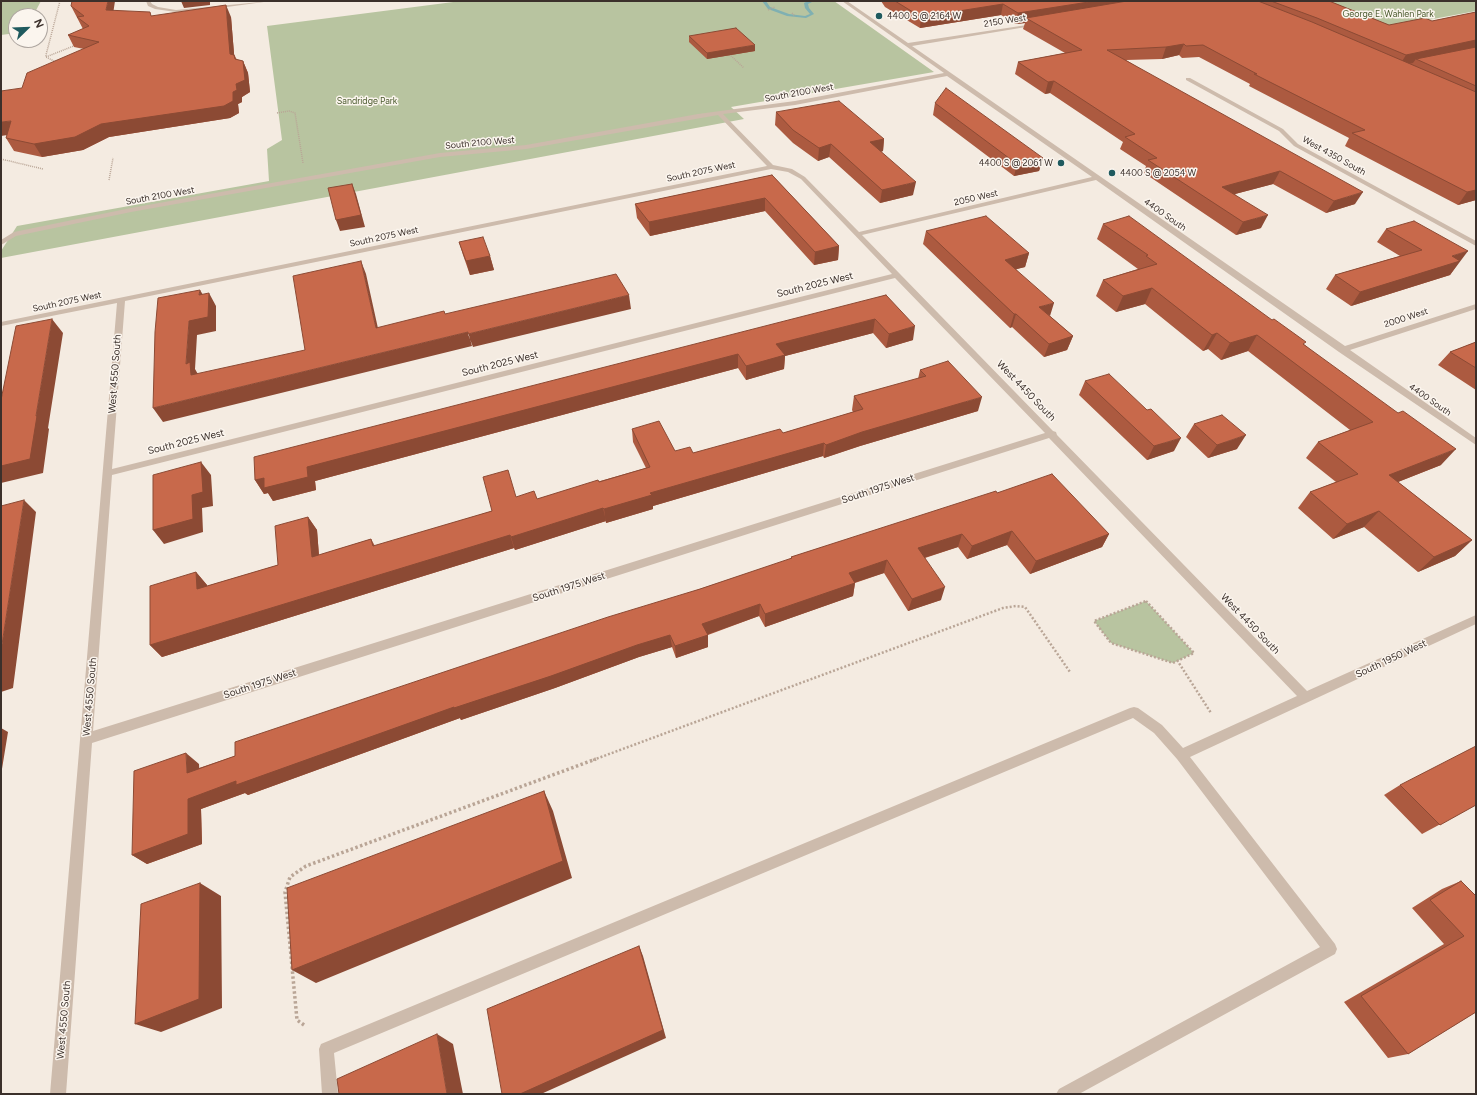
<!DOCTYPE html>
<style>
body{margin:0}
#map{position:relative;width:1477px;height:1095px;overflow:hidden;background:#f4ebe1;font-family:Figtree,sans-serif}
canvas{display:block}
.frame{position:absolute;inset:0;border:2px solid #3b302b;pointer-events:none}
.north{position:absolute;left:8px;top:8px;width:40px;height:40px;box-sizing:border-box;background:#fbf5ee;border:1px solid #aea6a0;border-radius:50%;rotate:67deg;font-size:11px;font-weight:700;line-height:16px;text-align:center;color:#3b302b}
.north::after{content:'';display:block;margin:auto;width:14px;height:18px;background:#1f5a5e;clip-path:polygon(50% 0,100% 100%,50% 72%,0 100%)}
</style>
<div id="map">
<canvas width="1477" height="1095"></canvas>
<div class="frame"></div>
<div class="north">N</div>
</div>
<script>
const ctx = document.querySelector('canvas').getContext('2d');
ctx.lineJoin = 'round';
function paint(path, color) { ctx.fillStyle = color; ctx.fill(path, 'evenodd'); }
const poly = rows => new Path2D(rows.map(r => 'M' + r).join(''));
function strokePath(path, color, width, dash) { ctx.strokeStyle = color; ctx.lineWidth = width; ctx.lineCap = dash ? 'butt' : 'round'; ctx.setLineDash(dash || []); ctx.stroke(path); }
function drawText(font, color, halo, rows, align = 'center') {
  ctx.font = font + ' Figtree,sans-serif'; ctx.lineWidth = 3; ctx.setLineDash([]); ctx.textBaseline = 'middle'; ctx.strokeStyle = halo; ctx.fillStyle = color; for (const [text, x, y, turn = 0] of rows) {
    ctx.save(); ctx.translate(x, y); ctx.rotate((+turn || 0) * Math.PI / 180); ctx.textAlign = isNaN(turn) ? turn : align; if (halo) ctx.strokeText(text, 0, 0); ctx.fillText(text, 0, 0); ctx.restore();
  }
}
paint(poly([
 [1,1,41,1,33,16,16,16,16,33,1,35],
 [461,1,834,1,934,72,731,107,744,119,1,258,1,251,17,226,269,181,267,149,282,140,267,26],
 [1318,1,1476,1,1476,11,1385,28],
 [1146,601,1194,653,1173,663,1111,643,1094,621]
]), '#b8c4a0');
paint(poly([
 [762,1,766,1,770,7,789,14,805,16,810,14,805,8,804,3,808,1,814,1,808,4,809,8,814,14,806,18,787,16,768,9,762,1]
]), '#7fb0b2');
strokePath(poly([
 [768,10,775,7],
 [792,13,795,16],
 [728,53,744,68],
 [46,57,76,45],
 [56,62,46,57,46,55,60,1],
 [277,113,289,111,295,113,303,163],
 [1,159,43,169],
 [109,180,113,158]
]), '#b9a596', 1.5, [1, 1]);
strokePath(poly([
 [1146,601,1194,653,1173,663,1111,643,1094,621,1146,601],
 [1177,660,1211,713],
 [593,760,1003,608,1016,606,1025,607,1070,672]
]), '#b9a596', 2.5, [2, 2]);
strokePath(poly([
 [304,1025,297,1020,285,892,290,877,306,866,596,759]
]), '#b9a596', 3.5, [2.5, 2.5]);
paint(poly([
 [146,1,150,1,152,4,158,7,176,10,271,1,205,10,176,12,155,9,148,6,146,1],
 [842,1,847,1,908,43,1040,23,1038,25,912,46,1345,346,1476,304,1476,309,1350,350,1476,438,1476,445,1339,352,1096,180,862,235,1053,431,1056,432,1057,435,1307,691,1476,615,1476,624,1190,757,1335,944,1337,949,1335,954,1079,1094,1056,1094,1059,1089,1320,947,1177,759,1154,733,1133,718,334,1053,338,1094,322,1094,319,1049,321,1044,1130,708,1134,707,1138,708,1162,725,1183,748,1297,696,1049,438,92,743,66,1094,50,1094,117,303,1,326,1,322,767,166,718,115,526,149,440,157,131,212,16,236,1,245,1,240,14,232,131,208,440,153,526,145,698,114,795,101,944,73,842,1],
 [947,76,1092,177,859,232,805,177,792,169,773,165,723,114,795,105,947,76],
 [771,169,788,172,801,179,892,274,112,469,125,301,771,169],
 [895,278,1045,433,93,731,112,475,895,278],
 [1186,78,1190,78,1283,129,1298,144,1476,241,1476,246,1294,146,1279,131,1186,80,1186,78]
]), '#cdbbac');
paint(poly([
 [881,1,1329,1,1389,25,1432,21,1476,12,1476,200,1458,205,1345,146,1349,138,1249,86,1250,84,1199,57,1182,58,1179,55,1162,59,1126,60,1355,204,1326,213,1273,184,1235,194,1261,228,1236,235,1144,173,1146,166,1120,149,1123,142,1050,93,1045,94,1015,74,1018,62,1065,53,1023,29,1025,23,1016,24,1001,15,920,28,885,7],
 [71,6,152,16,231,17,234,54,237,60,243,61,248,73,250,92,242,97,242,102,238,104,239,113,230,118,109,137,83,150,42,157,14,151,6,138,22,88,84,49,74,47,68,35,83,29],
 [689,36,755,51,707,59,689,42],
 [935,103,1043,158,1039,171,1014,176,933,115],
 [776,112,884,139,883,151,881,152,913,195,880,203,829,157,818,161,793,143,775,125],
 [772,175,839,246,838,260,814,265,765,211,650,236,637,218,635,204],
 [1103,224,1305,345,1441,465,1398,482,1472,540,1455,556,1418,572,1364,527,1333,539,1298,508,1310,492,1336,482,1306,458,1318,442,1350,430,1248,351,1221,360,1208,349,1203,351,1145,304,1116,312,1096,296,1103,280,1138,269,1097,239],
 [1386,229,1458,265,1457,265,1450,275,1351,306,1326,289,1335,275,1400,256,1377,242],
 [926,231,1029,253,1025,267,1016,269,1050,316,1073,336,1067,350,1044,357,1012,327,1010,328,923,244],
 [459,242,490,256,494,270,470,275,463,255],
 [886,295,913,340,886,348,873,333,785,356,784,369,746,380,738,368,315,481,316,490,273,501,268,493,264,494,255,480],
 [1476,342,1476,390,1438,365,1450,352],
 [920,370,978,411,860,446,824,458,823,456,653,506,653,509,606,523,606,521,515,550,514,548,162,657,150,645,196,572,207,585,207,586,278,565,308,517,317,530,319,555,371,539,375,546,492,511,516,497,537,499,646,468,633,442,632,429,675,451,693,453,783,433,853,412,852,410,854,396,918,379],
 [1085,381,1174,451,1147,460,1079,395],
 [1194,424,1237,449,1208,458,1186,437],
 [997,493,1109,534,1102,547,1030,574,1007,545,967,559,958,547,925,558,941,600,908,611,884,573,855,583,853,596,765,627,759,616,708,635,708,647,676,658,672,647,639,657,555,688,461,720,460,718,248,795,245,793,201,809,202,844,147,864,132,855,199,764,199,768,235,756,700,589,791,559,791,557],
 [1400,785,1476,805,1422,834,1384,795],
 [1461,881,1476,1012,1408,1054,1388,1058,1344,1002,1444,944,1412,908,1442,889]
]), '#ac5a40');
paint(poly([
 [108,1,115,1,112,21,106,10],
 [181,1,210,1,210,5,184,8],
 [1095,1,1159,1,1026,18,1025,23,1016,24,1018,13],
 [1003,4,1001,15,920,28,921,17],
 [226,5,231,17,235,65,230,54],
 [1476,40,1476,50,1416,59,1413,63,1399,66,1406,55],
 [1184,44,1179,55,1162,59,1166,47],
 [755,45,755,51,707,59,707,53],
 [243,61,248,73,250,92,242,97,242,102,238,104,239,113,230,118,109,137,83,150,42,157,34,144,101,124,233,92,236,84],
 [1054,81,1050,93,1045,94,1048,82],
 [11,121,20,133,1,136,1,122],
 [884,139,883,151,868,154,870,142],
 [831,144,829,157,818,161,819,148],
 [1043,158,1039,171,1014,176,1017,164],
 [1280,171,1273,184,1216,199,1222,187],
 [916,182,913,195,880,203,882,190],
 [352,184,356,194,365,227,340,231,336,220],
 [1476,190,1476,200,1458,205,1467,192],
 [1363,192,1355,204,1326,213,1334,201],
 [765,198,765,211,650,236,649,222],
 [1268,215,1261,228,1236,235,1243,222],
 [839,246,838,260,814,265,815,252],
 [1468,251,1450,275,1351,306,1360,292,1452,256],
 [1029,253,1025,267,1002,273,1005,260],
 [490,256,494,270,470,275,466,261],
 [361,261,366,274,381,342,376,328],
 [1152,288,1145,304,1116,312,1123,296],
 [200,290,208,303,199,295],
 [209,293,216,306,216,331,197,335,195,369,199,376,191,375,186,364,189,321],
 [629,295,631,309,473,347,468,334],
 [1054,303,1050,316,1039,307],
 [1014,314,1016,314,1012,327,1010,328],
 [52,319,63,333,48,428,49,429,43,473,1,483,1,466,36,416],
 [875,319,873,333,785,356,784,369,746,380,746,366,776,344],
 [915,326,913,340,886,348,889,334],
 [468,332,472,346,163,422,153,408],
 [1217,333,1208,349,1203,351,1212,335],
 [1257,335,1248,351,1221,360,1230,343],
 [1073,336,1067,350,1044,357,1049,344],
 [738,354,738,368,315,481,316,490,273,501,268,493,264,494,255,480],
 [982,397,978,411,860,446,824,458,826,445,862,432],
 [1246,435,1237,449,1208,458,1217,445],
 [1181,438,1174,451,1147,460,1154,446],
 [824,443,823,456,653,506,653,509,606,523,604,509,650,493],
 [1456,449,1441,465,1375,491,1389,475],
 [201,462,211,475,213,506,202,508,203,532,164,544,153,530,192,495],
 [24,500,36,512,13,688,1,692,1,651],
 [603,508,606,521,515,550,511,537],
 [1379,511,1364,527,1333,539,1347,524],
 [308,517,317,530,320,570,312,557],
 [1012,531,1007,545,967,559,972,546],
 [962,534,958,547,914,561,918,548],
 [1109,534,1102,547,1030,574,1036,561],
 [510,535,514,548,162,657,150,645],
 [1472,540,1455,556,1418,572,1434,557],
 [887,560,884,573,847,585,849,573],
 [196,572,207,585,208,602,197,589],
 [855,583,853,596,765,627,765,614],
 [945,587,941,600,908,611,912,599],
 [760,604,759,616,703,636,702,624],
 [670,635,672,647,639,657,555,688,461,720,460,718,248,795,245,793,201,809,202,844,147,864,132,855,188,799,236,781,454,707,637,645],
 [708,635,708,647,676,658,675,646],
 [1,728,8,732,1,775],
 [186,753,199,764,200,783,187,773],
 [544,791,553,811,572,878,316,983,292,970],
 [200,883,221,896,222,1008,161,1032,135,1024],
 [639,946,643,956,666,1038,541,1094,520,1094],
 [437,1034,453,1044,463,1094,447,1094]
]), '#8c4a34');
const building = poly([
 [72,1,108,1,106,10,150,12,151,16,226,5,230,54,234,55,235,59,243,61,245,80,236,84,237,90,233,92,233,101,224,106,101,124,75,137,34,144,6,138,11,121,1,122,1,91,22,88,27,73,99,42,68,35,89,26,77,17,84,16,71,6,72,1],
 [895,1,1095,1,1018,13,1003,4,921,17,895,1],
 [1127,1,1258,1,1312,22,1476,92,1476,190,1467,192,1352,133,1365,130,1254,74,1257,74,1203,45,1186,46,1184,44,1166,47,1107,50,1363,192,1334,201,1280,171,1222,187,1268,215,1243,222,1148,160,1157,158,1125,137,1135,134,1054,81,1048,82,1018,62,1082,50,1026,18,1127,1],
 [1271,1,1329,1,1389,25,1425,18,1432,21,1476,12,1476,40,1406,55,1317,18,1271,1],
 [736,28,755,45,707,53,689,36,736,28],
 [1476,47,1476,86,1416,59,1476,47],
 [946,88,1043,158,1017,164,935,103,946,88],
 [839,101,884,139,870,142,916,182,882,190,831,144,819,148,793,130,776,112,839,101],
 [772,175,839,246,815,252,765,198,649,222,635,204,772,175],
 [352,184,361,215,336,220,328,188,352,184],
 [986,216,1029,253,1005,260,1054,303,1039,307,1073,336,1049,344,1016,314,1014,314,926,231,986,216],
 [1129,216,1272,320,1274,319,1306,342,1303,344,1398,413,1403,411,1456,449,1389,475,1472,540,1434,557,1379,511,1347,524,1310,492,1358,474,1318,442,1373,422,1257,335,1230,343,1217,333,1212,335,1152,288,1123,296,1103,280,1157,264,1146,256,1148,255,1103,224,1129,216],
 [1414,221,1468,251,1452,256,1460,261,1360,292,1335,275,1422,250,1386,229,1414,221],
 [483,237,490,256,466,261,459,242,483,237],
 [361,261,376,328,444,311,445,314,616,274,629,295,468,334,468,332,153,408,155,332,158,298,200,290,199,295,209,293,208,317,189,321,186,364,190,362,191,375,305,350,293,276,361,261],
 [886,295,915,326,889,334,875,319,776,344,785,355,746,366,738,354,307,467,308,477,264,488,264,478,255,480,254,457,886,295],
 [52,319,36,416,37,416,30,459,1,466,1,400,16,326,52,319],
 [1476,342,1476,368,1450,352,1476,342],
 [948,361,982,397,862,432,826,445,824,443,650,493,652,495,604,509,603,508,511,537,510,535,150,645,150,586,196,572,197,589,278,565,275,526,308,517,312,557,371,539,373,546,492,511,483,477,508,470,516,497,534,491,537,499,598,480,599,482,650,467,632,429,659,421,675,451,690,447,693,453,780,429,783,433,863,409,854,396,926,376,920,370,948,361],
 [1109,374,1147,410,1151,409,1181,438,1154,446,1085,381,1109,374],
 [1222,415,1246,435,1217,445,1194,424,1222,415],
 [201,462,203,492,192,495,193,519,153,530,153,475,201,462],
 [1052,474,1109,534,1036,561,1012,531,972,546,962,534,918,548,945,587,912,599,887,560,849,573,855,583,765,614,760,604,702,624,708,635,675,646,670,635,637,645,551,676,454,708,454,707,236,785,236,781,188,799,188,834,132,855,134,771,186,753,187,773,235,756,235,742,608,617,700,589,792,558,791,557,996,491,997,493,1052,474],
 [24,500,1,651,1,506,24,500],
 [1476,746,1476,805,1440,825,1400,785,1476,746],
 [544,791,563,861,292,970,287,888,544,791],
 [1461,881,1476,896,1476,1012,1408,1054,1361,996,1464,936,1430,900,1461,881],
 [200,883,199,999,135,1024,141,904,200,883],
 [639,946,663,1030,520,1094,502,1094,487,1009,639,946],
 [437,1034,447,1094,339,1094,337,1079,437,1034]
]);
paint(building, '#c8694b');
strokePath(building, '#8c4a34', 1);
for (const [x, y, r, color] of [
 [879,16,4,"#1f5a5e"],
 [1061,163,4,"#1f5a5e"],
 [1112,173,4,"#1f5a5e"]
]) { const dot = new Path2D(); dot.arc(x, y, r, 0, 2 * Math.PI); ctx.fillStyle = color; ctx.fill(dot); strokePath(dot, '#fbf5ee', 1.5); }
drawText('9px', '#4a5a2e', '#fbf5ee', [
 ["George E. Wahlen Park",1388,14],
 ["Sandridge Park",367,101]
]);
drawText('9px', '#3b302b', '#fbf5ee', [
 ["4400 S @ 2164 W",887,16],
 ["4400 S @ 2061 W",1053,163,"right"],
 ["4400 S @ 2054 W",1120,173]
], 'left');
drawText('9px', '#3b302b', '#fbf5ee', [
 ["2150 West",1005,21,-9],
 ["South 2100 West",799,93,-10],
 ["South 2100 West",480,143,-5],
 ["West 4350 South",1334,156,29],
 ["South 2075 West",701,172,-12],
 ["South 2100 West",160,196,-10],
 ["2050 West",976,198,-13],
 ["4400 South",1165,215,35],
 ["South 2075 West",384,237,-12],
 ["South 2075 West",67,302,-12],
 ["2000 West",1406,318,-18],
 ["4400 South",1430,400,35]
]);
drawText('10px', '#3b302b', '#fbf5ee', [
 ["South 2025 West",815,285,-14],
 ["South 2025 West",500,364,-14],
 ["West 4550 South",115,374,-86],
 ["West 4450 South",1026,391,46],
 ["South 2025 West",186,442,-14],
 ["South 1975 West",878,489,-18],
 ["South 1975 West",569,587,-18],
 ["West 4450 South",1250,624,46],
 ["South 1950 West",1391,659,-25],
 ["South 1975 West",260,684,-18],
 ["West 4550 South",90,697,-85],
 ["West 4550 South",64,1020,-85]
]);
</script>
